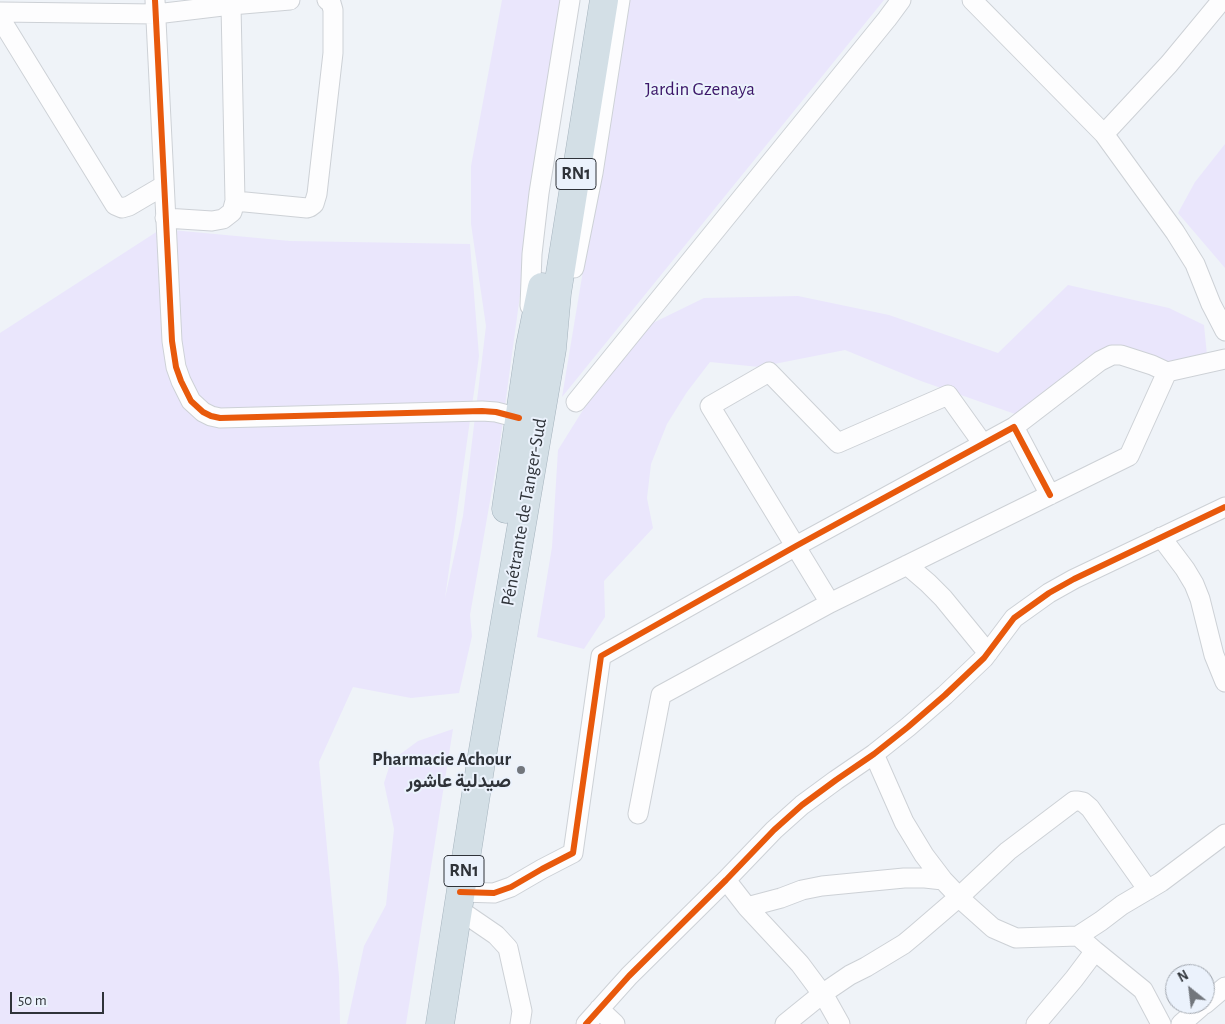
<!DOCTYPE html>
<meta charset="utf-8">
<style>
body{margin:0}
#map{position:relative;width:1225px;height:1024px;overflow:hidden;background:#eff3f8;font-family:"Alegreya Sans",sans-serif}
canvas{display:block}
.north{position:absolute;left:1165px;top:964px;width:50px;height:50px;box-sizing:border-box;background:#ebf2fc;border:1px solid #a0a6ae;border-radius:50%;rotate:331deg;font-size:14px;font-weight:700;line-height:20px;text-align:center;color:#2f3339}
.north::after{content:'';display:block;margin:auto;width:18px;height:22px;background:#72767c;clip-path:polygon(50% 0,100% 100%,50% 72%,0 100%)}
.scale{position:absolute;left:10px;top:992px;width:94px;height:22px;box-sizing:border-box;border:2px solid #2f3339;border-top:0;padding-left:6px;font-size:15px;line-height:18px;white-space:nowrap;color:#2f3339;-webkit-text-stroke:4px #ebf2fc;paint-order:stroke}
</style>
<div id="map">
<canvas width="1225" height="1024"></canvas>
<div class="north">N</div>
<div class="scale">50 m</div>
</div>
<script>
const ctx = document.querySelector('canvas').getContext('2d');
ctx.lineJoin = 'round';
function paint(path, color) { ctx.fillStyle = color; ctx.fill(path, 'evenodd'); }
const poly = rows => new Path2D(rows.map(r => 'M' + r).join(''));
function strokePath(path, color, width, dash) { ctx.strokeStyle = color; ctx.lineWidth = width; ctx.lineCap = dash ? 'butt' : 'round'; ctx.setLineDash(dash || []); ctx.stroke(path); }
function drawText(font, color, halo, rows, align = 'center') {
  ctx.font = font + ' "Alegreya Sans",Vazirmatn,sans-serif'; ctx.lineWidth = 4; ctx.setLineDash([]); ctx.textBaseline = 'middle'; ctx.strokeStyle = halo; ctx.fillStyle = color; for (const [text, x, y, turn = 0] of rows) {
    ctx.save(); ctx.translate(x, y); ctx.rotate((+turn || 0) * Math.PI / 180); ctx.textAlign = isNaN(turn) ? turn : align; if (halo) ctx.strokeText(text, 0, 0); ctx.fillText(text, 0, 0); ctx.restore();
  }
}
paint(poly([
 [502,0,560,0,499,450,470,615,472,636,459,693,411,698,353,687,319,762,339,976,340,1024,0,1024,0,333,161,229,290,241,470,244,479,356,445,598,463,516,486,326,471,224,471,166],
 [628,0,884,0,562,397],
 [1225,144,1225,268,1178,213,1195,182],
 [1068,285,1169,308,1204,325,1208,365,1166,364,1112,348,1073,375,1015,414,921,381,845,350,759,367,710,362,687,392,667,424,651,464,647,498,653,528,604,581,605,617,584,649,537,637,552,547,558,450,591,397,618,340,704,298,798,296,889,315,998,353],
 [453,729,406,1024,347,1024,364,946,386,905,394,829,384,783,391,761,418,741]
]), '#eae6fc');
const minor = poly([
 [155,0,172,341,176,367,181,381,191,401,203,412,211,416,220,418,482,411,496,412,519,418],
 [972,0,1104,134,1175,232,1195,264,1211,304,1225,331],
 [0,12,156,14,231,5,290,0],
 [0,18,115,205,122,208,129,206,163,186],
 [1104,134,1169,64,1222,0],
 [235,201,307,208,310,207,314,204,317,194,333,53,333,10,331,3,327,0],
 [165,218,212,221,223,219,232,212,235,201,231,5],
 [574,268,593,173,620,0],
 [530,306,532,254,539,193,570,0],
 [576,402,887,19,901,0],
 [1014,427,1100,361,1112,355,1121,355,1152,365,1167,372],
 [1161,537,1185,569,1194,584,1200,599,1214,655,1225,682],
 [907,565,928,583,943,598,988,653],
 [830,603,710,406,769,372,838,443,948,395,983,444],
 [874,754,904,822,924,855,943,880],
 [638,814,661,695,830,603,1129,456,1167,372,1225,359],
 [726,880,747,907,800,964,826,999,840,1024],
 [460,892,494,893,511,887,542,869,573,853,601,656,796,546,1014,427,1050,495],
 [747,907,781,898,802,890,822,886,904,878,925,878,943,880,965,903,993,928,1016,938,1078,936,1101,921,1122,905,1161,882,1225,834],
 [458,909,496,935,508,948,522,1011,520,1024],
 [1078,936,1095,951,1143,990,1161,1024],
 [1205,1004,1225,987],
 [599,1009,615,1024],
 [586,1024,629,976,726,880,774,830,802,805,836,780,874,754,908,727,945,695,984,658,1014,618,1049,593,1074,579,1225,507],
 [785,1024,822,994,850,975,866,967,904,944,916,934,959,897,1008,851,1074,801,1078,801,1083,802,1090,808,1148,890],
 [1036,1024,1074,979,1095,951],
 [1181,1024,1204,1004]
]);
const highway = poly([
 [506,509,530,346,542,287],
 [440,1024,482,756,552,349,557,293,604,0]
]);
strokePath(minor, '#cdd1d6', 21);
strokePath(highway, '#a5b3bd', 29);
strokePath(minor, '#fdfdfe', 19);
strokePath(highway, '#d3dfe6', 28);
strokePath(poly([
 [155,0,172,341,176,367,181,381,191,401,203,412,211,416,220,418,482,411,496,412,519,418],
 [460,892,494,893,511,887,542,869,573,853,601,656,796,546,1014,427,1050,495],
 [586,1024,629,976,726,880,774,830,802,805,836,780,874,754,908,727,945,695,984,658,1014,618,1049,593,1074,579,1225,507]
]), '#e8590c', 6);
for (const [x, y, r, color] of [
 [521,770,5,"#72767c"]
]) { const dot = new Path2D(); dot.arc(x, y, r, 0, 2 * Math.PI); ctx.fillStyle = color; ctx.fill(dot); strokePath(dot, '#ebf2fc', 2); }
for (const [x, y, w] of [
 [576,174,40],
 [464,871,40]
]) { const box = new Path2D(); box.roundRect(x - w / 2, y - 15.5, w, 31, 4); ctx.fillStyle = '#ebf2fc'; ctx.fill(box); strokePath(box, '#2f3339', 1); }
drawText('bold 18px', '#2f3339', null, [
 ["RN1",576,174],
 ["RN1",464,871]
]);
drawText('19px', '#3c1669', '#ebf2fc', [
 ["Jardin Gzenaya",700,89]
]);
drawText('19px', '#2f3339', '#ebf2fc', [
 ["Pénétrante de Tanger-Sud",524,512,-80]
]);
drawText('bold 19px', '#2f3339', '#ebf2fc', [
 ["Pharmacie Achour",511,759],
 ["صيدلية عاشور",511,781]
], 'right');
</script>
